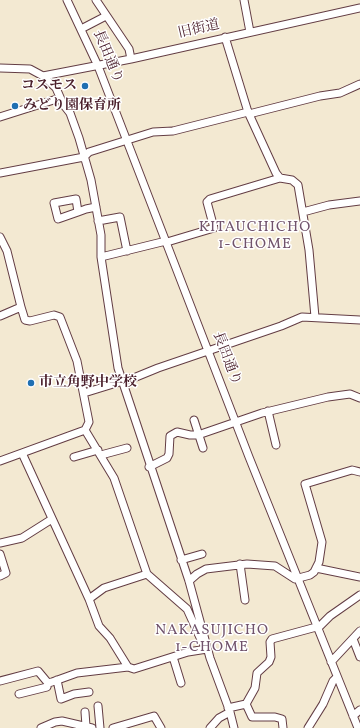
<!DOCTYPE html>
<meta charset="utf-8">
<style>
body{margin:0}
canvas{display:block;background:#f3e9d2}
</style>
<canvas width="360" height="728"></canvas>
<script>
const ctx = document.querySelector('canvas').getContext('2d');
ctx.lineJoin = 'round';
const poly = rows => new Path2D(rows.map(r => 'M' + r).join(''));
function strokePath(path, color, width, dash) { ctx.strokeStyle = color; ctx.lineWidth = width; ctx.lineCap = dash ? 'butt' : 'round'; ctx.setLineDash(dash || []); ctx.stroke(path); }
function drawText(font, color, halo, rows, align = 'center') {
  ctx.font = font + ' Vollkorn,"Noto Serif JP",serif'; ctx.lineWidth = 3; ctx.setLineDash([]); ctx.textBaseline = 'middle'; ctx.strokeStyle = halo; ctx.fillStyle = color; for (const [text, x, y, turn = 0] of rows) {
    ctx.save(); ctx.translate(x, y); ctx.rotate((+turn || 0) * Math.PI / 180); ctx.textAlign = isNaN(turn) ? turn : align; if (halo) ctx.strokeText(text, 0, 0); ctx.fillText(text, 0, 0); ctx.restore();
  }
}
const minor = poly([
 [67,0,98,66,249,457,358,728],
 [96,0,129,49,131,59],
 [244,0,250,32],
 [81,29,106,16],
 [225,37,248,112,276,173,280,178,292,180,298,185,309,250,315,317],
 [0,68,30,69,43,76,56,88,63,104,70,113,79,138,91,180,101,235,101,257,118,368,189,581,210,658,230,712,234,728],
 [43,76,131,59,360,8],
 [249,114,320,96,340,93,360,84],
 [0,117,60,98],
 [0,173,84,157,89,152,153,132,173,131,248,112],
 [78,212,76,199,54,203,58,219,78,212,86,209,96,207],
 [303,212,329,205,360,201],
 [98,221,120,217,127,251],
 [0,237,7,251,21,307],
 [167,242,214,228,207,202,210,199,280,178],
 [101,257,166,241],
 [0,316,21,307,25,320,30,321,54,315,60,317,77,361,89,422,85,430,114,478,147,574,187,609,202,642],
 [84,393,136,377,158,368,281,326,302,317,360,320],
 [268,411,276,445],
 [194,420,203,448],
 [22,453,89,599,99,626,110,638,128,667],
 [101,455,127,448],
 [74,457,98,450],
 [0,461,85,430],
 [149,467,167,458,169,454,170,436,177,432,190,435,198,435,262,413,328,397,350,394,360,398],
 [0,543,22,538,52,519],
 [0,554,6,573,0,576],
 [181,560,202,554],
 [240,564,245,600],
 [316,568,360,577],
 [189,581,197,574,206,569,247,564,275,566,295,579,310,575,314,572,319,562,322,542,305,484,352,470,360,472],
 [89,599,104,588,147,574],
 [353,639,360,657],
 [173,657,181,683],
 [331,662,360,631],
 [57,680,61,699,74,694,89,692],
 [0,681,38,671,48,683,52,682,77,673,128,667,134,669,188,652,207,649],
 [19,694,47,687,48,683],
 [246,704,252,717,275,717,282,719,283,728],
 [98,706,100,728],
 [228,708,246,704,255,688,257,673,269,662,271,657,270,642,272,639,320,626,330,616,360,595],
 [85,712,86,726],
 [353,716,360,710],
 [41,728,55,722,62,721,92,728],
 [113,728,154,716,161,728],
 [210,728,219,718,230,712],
 [308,728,323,704,333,681,337,677]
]);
strokePath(minor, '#633d44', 9);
strokePath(minor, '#fff', 7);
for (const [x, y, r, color] of [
 [85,86,4,"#1f6fb2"],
 [15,106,4,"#1f6fb2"],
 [31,383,4,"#1f6fb2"]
]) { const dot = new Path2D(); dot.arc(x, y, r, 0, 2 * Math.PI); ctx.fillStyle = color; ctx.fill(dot); strokePath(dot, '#fff', 1.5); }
drawText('14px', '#4a1f2b', '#fff', [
 ["旧街道",199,30,-13],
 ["長田通り",107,57,67],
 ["長田通り",226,359,69]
]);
drawText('bold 14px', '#4a1f2b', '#fff', [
 ["コスモス",77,86,"right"],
 ["みどり園保育所",23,106],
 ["市立角野中学校",39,383]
], 'left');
ctx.letterSpacing = '1px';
drawText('15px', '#70526b', '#fff', [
 ["KITAUCHICHO",255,228],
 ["1-CHOME",255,245],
 ["NAKASUJICHO",212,631],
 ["1-CHOME",212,648]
]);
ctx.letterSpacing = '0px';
</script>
